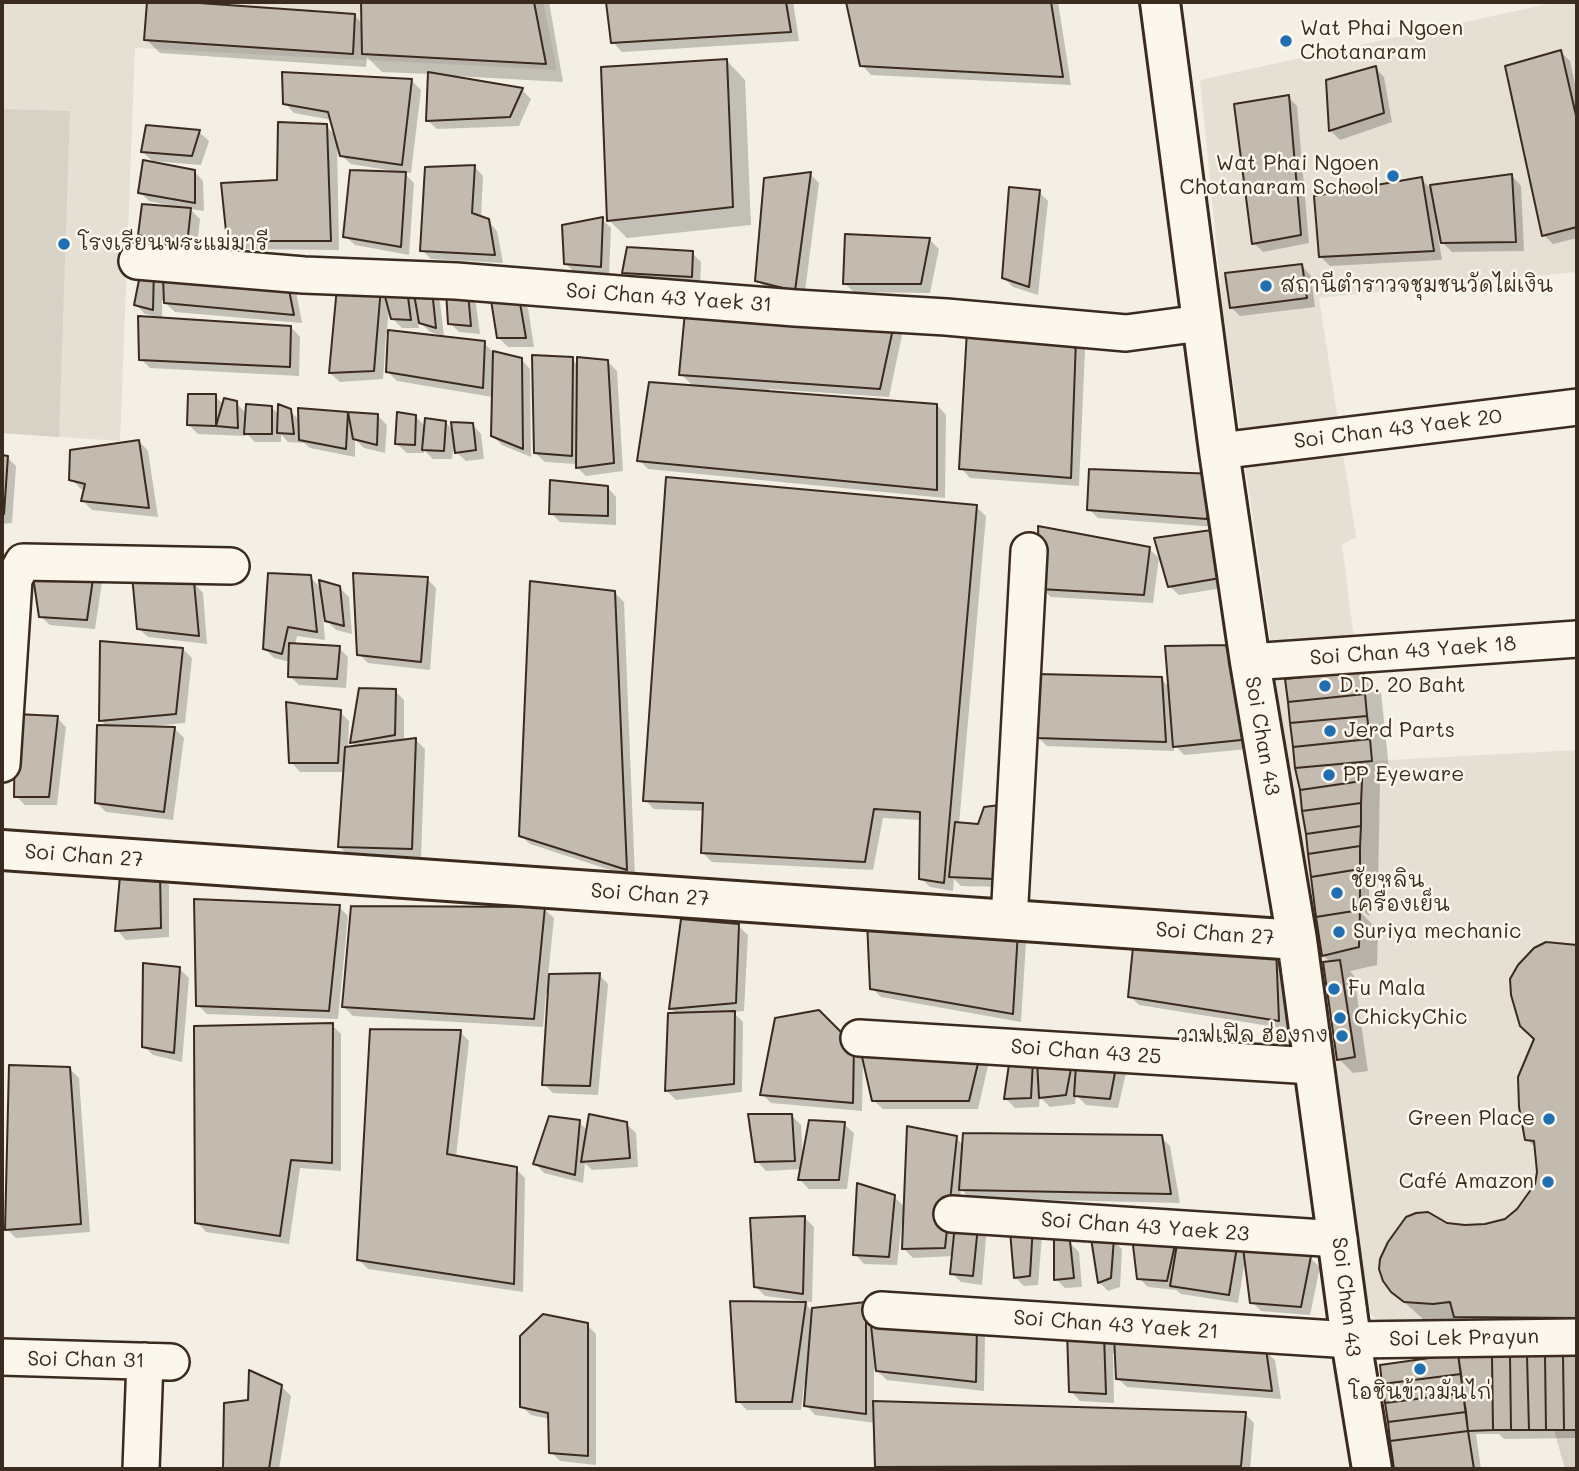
<!DOCTYPE html>
<meta charset="utf-8">
<style>
body{margin:0}
#map{position:relative;width:1579px;height:1471px;overflow:hidden;background:#f3efe4;font-family:Mali,sans-serif}
canvas{display:block}
.frame{position:absolute;inset:0;border:4px solid #3b2a1e;pointer-events:none}
</style>
<div id="map">
<canvas width="1579" height="1471"></canvas>
<div class="frame"></div>
</div>
<script>
const ctx = document.querySelector('canvas').getContext('2d');
ctx.lineJoin = 'round';
function paint(path, color) { ctx.fillStyle = color; ctx.fill(path, 'evenodd'); }
const poly = rows => new Path2D(rows.map(r => 'M' + r).join(''));
function strokePath(path, color, width, dash) { ctx.strokeStyle = color; ctx.lineWidth = width; ctx.lineCap = dash ? 'butt' : 'round'; ctx.setLineDash(dash || []); ctx.stroke(path); }
function drawText(font, color, halo, rows, align = 'center') {
  ctx.font = font + ' Mali,"Playpen Sans Thai",sans-serif'; ctx.lineWidth = 5; ctx.setLineDash([]); ctx.textBaseline = 'middle'; ctx.strokeStyle = halo; ctx.fillStyle = color; for (const [text, x, y, turn = 0] of rows) {
    ctx.save(); ctx.translate(x, y); ctx.rotate((+turn || 0) * Math.PI / 180); ctx.textAlign = isNaN(turn) ? turn : align; if (halo) ctx.strokeText(text, 0, 0); ctx.fillText(text, 0, 0); ctx.restore();
  }
}
paint(poly([
 [2,2,543,2,557,70,135,48,120,441,2,433],
 [1557,2,1577,2,1577,272,1319,298,1356,537,1342,545,1353,631,1363,671,1372,761,1577,750,1577,1323,1383,1328,1370,1312,1363,1279,1318,956,1291,784,1223,310,1200,80]
]), '#e5dfd4');
paint(poly([
 [2,109,70,111,59,437,2,433],
 [1554,1430,1577,1430,1577,1469,1565,1469]
]), '#d8d1c6');
paint(poly([
 [148,2,199,2,199,5,355,16,363,25,363,2,549,2,563,82,455,76,455,78,522,90,531,99,519,126,437,129,427,120,430,74,382,72,367,57,366,67,160,53,146,39],
 [607,2,793,2,799,41,622,52,613,42],
 [847,2,1058,2,1071,85,871,75,862,65],
 [1561,52,1570,61,1577,93,1577,238,1553,244,1544,235],
 [727,61,745,80,751,225,627,238,609,220],
 [1375,68,1384,77,1392,122,1340,140,1331,131,1328,82],
 [412,81,421,90,411,173,403,172,414,183,409,255,355,245,345,236,393,171,351,164,341,155,337,139,339,250,238,249,229,240,326,126,336,136,332,120,294,113,285,103],
 [1288,97,1297,106,1309,243,1263,252,1254,243],
 [148,127,199,132,209,141,201,165,152,161,143,152],
 [474,166,483,176,481,218,488,221,497,231,503,263,431,259,422,250],
 [194,171,203,181,204,211,190,209,200,219,196,253,149,244,140,235,172,206,149,201,140,192],
 [810,174,819,183,804,299,767,289,757,280],
 [1512,176,1521,186,1524,251,1452,252,1443,243,1439,223,1436,224,1442,260,1330,266,1321,257,1421,179,1433,191],
 [1039,192,1048,201,1038,295,1013,287,1004,278],
 [602,219,611,228,609,275,575,273,565,263],
 [930,240,939,249,930,293,854,292,844,283],
 [692,253,701,262,700,286,634,282,624,273],
 [1302,266,1311,276,1315,307,1240,316,1231,307],
 [143,271,296,291,302,323,175,312,162,300,162,319,291,327,300,337,299,376,150,368,141,359,159,317,145,314,136,305],
 [339,289,406,291,417,302,431,292,440,302,444,336,430,332,418,320,419,328,402,328,392,318,389,307,387,331,484,343,493,352,521,359,530,369,531,457,502,445,493,436,493,397,397,381,388,372,390,334,386,333,383,379,340,382,330,373],
 [467,294,476,304,480,334,459,332,450,323],
 [518,299,528,308,534,347,508,347,498,337],
 [893,325,902,335,889,397,769,389,769,392,937,405,946,415,945,498,648,469,639,460,694,387,681,374],
 [1075,341,1085,350,1079,486,970,478,961,468],
 [572,359,578,366,608,362,617,371,623,471,586,476,577,467,577,464,545,462,535,453],
 [215,396,224,405,236,403,247,414,271,407,280,416,290,411,300,421,300,410,377,415,387,425,385,453,364,448,355,439,355,457,310,448,304,443,288,442,281,434,281,442,255,442,246,433,246,436,198,434,189,425],
 [415,416,426,427,446,423,454,431,472,424,481,434,484,459,466,461,453,449,452,459,433,459,424,450,424,453,407,453,397,444],
 [139,441,148,451,158,517,92,510,83,501,86,490,81,489,71,479],
 [2,457,7,457,16,466,12,523,2,524],
 [1215,475,1215,527,1098,518,1089,509],
 [607,487,616,497,616,525,560,522,551,513],
 [976,507,986,516,959,824,1003,887,961,886,954,879,953,891,930,887,921,878,922,820,883,818,873,870,712,862,703,853,704,811,654,809,645,800],
 [1218,531,1235,586,1179,595,1169,586],
 [1149,549,1159,558,1153,603,1051,597,1041,588],
 [93,573,102,582,95,629,50,625,40,616],
 [310,577,322,589,339,587,349,597,352,634,336,630,323,617,325,640,297,636,295,645,339,648,348,657,346,688,299,685,290,676,290,662,274,658,265,649],
 [427,579,436,588,430,670,368,663,359,654],
 [194,583,203,593,207,644,148,637,138,628],
 [614,592,624,602,635,878,530,844,520,835],
 [1225,646,1234,656,1259,748,1184,755,1174,744,1174,751,1047,746,1038,737,1161,679,1170,688],
 [183,649,192,658,185,723,153,726,153,728,175,729,184,738,173,820,106,812,97,803,108,727,100,720],
 [1362,673,1381,692,1390,779,1380,780,1378,887,1369,889,1369,916,1358,906,1358,910,1378,930,1377,965,1350,971,1354,976,1368,1071,1353,1073,1339,1059,1331,963,1323,955,1297,768,1287,680],
 [395,691,404,700,404,741,416,740,425,749,421,858,349,856,340,847,345,772,300,772,291,762,340,712,349,721,348,748,357,747,351,742],
 [57,718,66,727,57,805,25,805,16,796],
 [2,871,3,872,4,968,2,968],
 [159,876,169,885,169,937,126,940,117,930],
 [339,907,348,916,338,1019,207,1014,198,1005],
 [544,909,554,918,548,976,599,975,608,984,598,1095,553,1093,544,1084,549,994,546,994,543,1027,353,1016,344,1007],
 [738,926,748,935,744,1011,733,1012,743,1022,742,1092,676,1100,667,1091,677,1014,670,1008],
 [1017,933,1026,942,1021,1022,881,997,872,988],
 [1547,944,1577,946,1577,1336,1424,1320,1392,1291,1446,1225,1485,1226,1506,1220,1518,1210,1537,1184,1539,1173,1537,1149,1527,1139],
 [1275,948,1285,957,1288,1029,1139,1005,1130,996],
 [180,969,189,978,182,1062,153,1055,144,1046],
 [818,1012,863,1057,862,1111,771,1103,762,1094],
 [332,1025,341,1034,341,1171,300,1168,289,1244,206,1232,197,1222],
 [460,1032,469,1041,456,1157,516,1169,525,1178,523,1292,368,1269,358,1259],
 [979,1057,988,1066,978,1109,883,1109,873,1100],
 [1032,1062,1039,1069,1071,1064,1077,1071,1117,1064,1126,1073,1118,1108,1086,1105,1076,1095,1075,1104,1050,1107,1040,1097,1039,1107,1015,1108,1006,1099],
 [70,1069,79,1078,90,1232,16,1238,7,1229],
 [792,1116,801,1125,803,1158,844,1124,854,1133,847,1189,809,1189,800,1180,802,1169,766,1171,757,1161],
 [579,1122,588,1131,626,1124,636,1133,638,1167,592,1170,585,1163,583,1183,544,1173,535,1163],
 [1161,1137,1170,1146,1180,1203,970,1198,961,1189,957,1226,977,1228,986,1237,982,1285,961,1282,952,1273,953,1256,913,1258,904,1249,905,1222,902,1221,897,1265,864,1264,855,1254,894,1197,906,1208,956,1138,964,1146],
 [805,1218,814,1227,812,1302,765,1296,755,1286],
 [1012,1233,1042,1236,1038,1285,1024,1286,1015,1277],
 [1134,1239,1310,1258,1320,1267,1310,1315,1261,1311,1252,1302,1245,1260,1238,1303,1181,1294,1176,1290,1148,1287,1139,1278],
 [1113,1240,1122,1249,1120,1287,1108,1291,1099,1282],
 [1069,1242,1079,1252,1082,1287,1065,1288,1056,1279],
 [806,1304,811,1310,866,1304,976,1325,985,1335,984,1391,887,1380,874,1368,874,1403,1245,1414,1254,1423,1250,1469,880,1469,877,1466,876,1423,815,1415,806,1405,807,1386,804,1385,801,1410,747,1410,738,1401],
 [587,1325,596,1334,596,1465,560,1461,551,1452,550,1419,531,1415,521,1406],
 [1104,1335,1116,1348,1265,1351,1275,1360,1281,1399,1127,1387,1117,1378,1116,1353,1113,1353,1114,1403,1080,1401,1071,1391],
 [1577,1356,1577,1438,1504,1439,1499,1434,1476,1434,1481,1469,1396,1469,1382,1366,1492,1357],
 [281,1386,291,1396,279,1469,225,1469,226,1405,249,1402]
]), '#0003');
const building = poly([
 [147,2,185,2,355,14,353,54,144,40,147,2],
 [361,2,534,2,546,64,362,54,361,2],
 [606,2,786,2,791,32,611,43,606,2],
 [846,2,1051,2,1063,77,860,66,846,2],
 [1561,50,1577,120,1577,227,1542,236,1505,66,1561,50],
 [727,59,733,207,607,221,601,67,727,59],
 [1376,66,1384,113,1329,131,1326,80,1376,66],
 [282,72,412,79,402,165,340,156,328,112,283,104,282,72],
 [428,72,523,88,510,117,426,121,428,72],
 [1289,95,1301,235,1252,244,1234,104,1289,95],
 [278,122,327,124,331,241,227,241,221,183,277,180,278,122],
 [146,125,200,130,192,156,141,152,146,125],
 [143,160,195,170,195,203,138,193,143,160],
 [475,165,472,213,489,219,495,255,420,251,425,167,475,165],
 [350,170,406,172,401,247,343,237,350,170],
 [811,172,795,291,755,281,764,178,811,172],
 [1512,174,1516,242,1441,243,1430,185,1512,174],
 [1422,177,1434,251,1319,257,1314,196,1422,177],
 [1009,187,1040,190,1029,287,1002,278,1009,187],
 [142,204,191,208,187,245,138,235,142,204],
 [603,217,601,267,564,264,562,225,603,217],
 [845,234,930,238,921,284,843,284,845,234],
 [627,247,693,251,692,277,622,273,627,247],
 [1302,264,1307,298,1230,308,1225,273,1302,264],
 [154,268,153,310,134,305,141,270,154,268],
 [163,277,287,280,294,315,164,303,163,277],
 [337,287,381,287,374,371,329,373,337,287],
 [413,288,432,290,436,328,419,323,413,288],
 [383,289,407,289,411,320,391,319,383,289],
 [446,291,468,293,471,326,448,324,446,291],
 [490,294,519,297,526,338,497,338,490,294],
 [685,312,894,324,880,389,679,375,685,312],
 [138,316,291,326,290,367,139,360,138,316],
 [388,330,485,341,483,388,386,372,388,330],
 [967,330,1076,339,1071,478,959,469,967,330],
 [493,351,522,358,523,449,491,436,493,351],
 [532,355,573,357,572,456,534,453,532,355],
 [577,357,608,360,614,463,576,468,577,357],
 [649,382,937,404,937,490,637,461,649,382],
 [188,394,216,394,216,426,187,425,188,394],
 [224,398,237,401,238,428,216,426,224,398],
 [246,404,272,406,272,434,244,434,246,404],
 [278,404,291,409,294,434,277,433,278,404],
 [298,408,348,412,346,449,299,440,298,408],
 [348,412,378,414,377,445,353,439,348,412],
 [397,412,416,415,415,445,395,444,397,412],
 [425,418,446,421,444,451,422,450,425,418],
 [451,422,473,423,476,450,455,453,451,422],
 [139,440,149,508,81,501,85,484,69,480,70,450,139,440],
 [2,455,8,456,4,514,2,514,2,455],
 [1089,469,1216,474,1207,519,1087,510,1089,469],
 [666,477,977,505,944,883,919,879,920,812,874,809,865,862,701,853,703,803,643,801,666,477],
 [550,480,608,486,608,516,549,514,550,480],
 [1038,526,1150,547,1144,595,1040,589,1038,526],
 [1219,529,1226,577,1168,587,1154,538,1219,529],
 [32,570,94,572,87,620,39,617,32,570],
 [268,573,311,575,317,632,288,627,282,654,263,649,268,573],
 [353,573,428,577,421,662,357,655,353,573],
 [132,575,194,582,199,636,137,629,132,575],
 [319,580,340,586,344,626,325,621,319,580],
 [530,581,615,591,627,870,519,836,530,581],
 [100,641,183,648,176,714,99,721,100,641],
 [289,643,340,646,337,679,288,677,289,643],
 [1226,645,1251,739,1173,747,1165,646,1226,645],
 [1363,671,1365,694,1288,702,1285,679,1363,671],
 [1037,674,1162,677,1166,742,1036,738,1037,674],
 [359,688,396,689,395,735,350,743,359,688],
 [1365,694,1367,716,1290,723,1288,702,1365,694],
 [286,702,341,710,338,763,289,763,286,702],
 [15,714,58,716,49,797,14,797,15,714],
 [1367,716,1370,739,1293,747,1290,723,1367,716],
 [97,725,175,727,164,812,95,803,97,725],
 [416,738,412,849,338,847,345,747,416,738],
 [1370,739,1372,761,1295,768,1293,747,1370,739],
 [1362,762,1362,781,1300,790,1295,768,1362,762],
 [1362,781,1361,803,1302,811,1300,790,1362,781],
 [1361,803,1361,826,1306,834,1302,811,1361,803],
 [1000,805,994,879,949,877,955,822,978,824,984,807,1000,805],
 [1361,826,1360,846,1308,854,1306,834,1361,826],
 [1360,846,1360,869,1311,877,1308,854,1360,846],
 [121,865,160,874,161,928,115,931,121,865],
 [1360,869,1360,910,1316,917,1311,877,1360,869],
 [194,899,340,905,329,1011,196,1006,194,899],
 [351,906,545,907,534,1019,342,1007,351,906],
 [1360,910,1359,947,1322,956,1316,917,1360,910],
 [681,919,739,924,736,1003,669,1009,681,919],
 [867,921,1018,931,1013,1014,870,989,867,921],
 [1134,937,1276,946,1279,1021,1128,997,1134,937],
 [1546,942,1577,945,1577,1318,1454,1317,1450,1302,1433,1304,1404,1302,1391,1292,1383,1281,1379,1269,1380,1259,1388,1242,1406,1217,1416,1213,1428,1212,1447,1223,1465,1225,1485,1224,1505,1219,1517,1209,1535,1184,1537,1172,1534,1141,1525,1140,1519,1107,1518,1077,1534,1039,1520,1026,1511,995,1510,979,1518,965,1534,948,1546,942],
 [1340,960,1355,1057,1337,1060,1323,962,1340,960],
 [143,963,180,967,174,1053,142,1047,143,963],
 [600,973,590,1086,542,1085,549,974,600,973],
 [819,1010,854,1045,853,1103,760,1095,775,1018,819,1010],
 [735,1011,734,1084,665,1091,668,1013,735,1011],
 [333,1023,332,1163,291,1160,280,1236,195,1223,194,1026,333,1023],
 [370,1029,461,1030,447,1154,517,1167,514,1284,357,1260,370,1029],
 [860,1048,980,1055,969,1101,872,1101,860,1048],
 [1010,1057,1033,1060,1031,1098,1004,1099,1010,1057],
 [1037,1061,1072,1063,1066,1095,1039,1098,1037,1061],
 [1117,1062,1110,1099,1074,1096,1076,1065,1117,1062],
 [9,1065,70,1067,81,1224,5,1230,9,1065],
 [589,1114,627,1122,630,1158,581,1162,589,1114],
 [748,1114,792,1114,795,1161,755,1162,748,1114],
 [549,1116,580,1120,575,1175,533,1164,549,1116],
 [809,1120,845,1122,839,1180,798,1180,809,1120],
 [907,1126,957,1136,945,1248,902,1249,907,1126],
 [963,1133,1162,1135,1171,1194,959,1190,963,1133],
 [857,1183,895,1195,889,1257,853,1255,857,1183],
 [805,1216,803,1294,754,1287,750,1218,805,1216],
 [955,1224,978,1226,973,1276,950,1274,955,1224],
 [1033,1225,1030,1276,1014,1278,1010,1231,1033,1225],
 [1090,1232,1114,1238,1111,1278,1098,1283,1090,1232],
 [1054,1234,1070,1241,1074,1278,1054,1280,1054,1234],
 [1132,1237,1176,1240,1167,1281,1137,1279,1132,1237],
 [1178,1238,1238,1241,1229,1295,1170,1286,1178,1238],
 [1243,1248,1311,1256,1301,1307,1250,1303,1243,1248],
 [730,1301,806,1302,792,1402,736,1402,730,1301],
 [866,1302,866,1414,804,1406,812,1308,866,1302],
 [543,1314,588,1323,588,1456,549,1453,548,1413,520,1407,520,1336,543,1314],
 [870,1316,977,1324,976,1382,876,1371,870,1316],
 [1067,1332,1104,1334,1106,1394,1069,1392,1067,1332],
 [1114,1335,1266,1349,1272,1391,1116,1379,1114,1335],
 [1458,1354,1461,1374,1382,1384,1380,1365,1458,1354],
 [1458,1354,1492,1355,1493,1430,1468,1431,1458,1354],
 [1563,1354,1577,1354,1577,1430,1564,1430,1563,1354],
 [1563,1354,1564,1430,1546,1430,1545,1355,1563,1354],
 [1492,1355,1510,1355,1511,1430,1493,1430,1492,1355],
 [1510,1355,1527,1355,1529,1430,1511,1430,1510,1355],
 [1527,1355,1545,1355,1546,1430,1529,1430,1527,1355],
 [249,1370,282,1385,269,1469,223,1469,224,1403,248,1400,249,1370],
 [1461,1374,1463,1393,1385,1403,1382,1384,1461,1374],
 [1463,1393,1466,1412,1388,1422,1385,1403,1463,1393],
 [873,1401,1246,1412,1241,1466,875,1467,873,1401],
 [1466,1412,1468,1431,1390,1441,1388,1422,1466,1412],
 [1468,1431,1474,1469,1394,1469,1390,1441,1468,1431]
]);
paint(building, '#c3bbb0');
strokePath(building, '#3b2a1e', 2);
const street = poly([
 [137,261,304,275,456,281,795,308,946,317,1126,333,1201,323],
 [1219,451,1577,407],
 [1250,662,1577,639],
 [2,764,14,579,23,562,231,566],
 [1009,921,1029,551],
 [859,1038,1313,1066],
 [952,1214,1339,1239],
 [881,1310,1351,1340,1577,1337],
 [2,1357,171,1362],
 [141,1469,145,1361]
]);
const secondary = poly([
 [1160,2,1219,451,1250,662,1297,940,1351,1340,1372,1469],
 [2,850,1297,940]
]);
strokePath(street, '#3b2a1e', 40);
strokePath(secondary, '#3b2a1e', 44);
strokePath(street, '#fbf7ec', 35);
strokePath(secondary, '#fbf7ec', 38);
for (const [x, y, r, color] of [
 [1286,41,7,"#1f6fb2"],
 [1393,176,7,"#1f6fb2"],
 [64,244,7,"#1f6fb2"],
 [1266,286,7,"#1f6fb2"],
 [1325,686,7,"#1f6fb2"],
 [1330,731,7,"#1f6fb2"],
 [1329,775,7,"#1f6fb2"],
 [1337,893,7,"#1f6fb2"],
 [1339,932,7,"#1f6fb2"],
 [1334,989,7,"#1f6fb2"],
 [1340,1018,7,"#1f6fb2"],
 [1342,1036,7,"#1f6fb2"],
 [1549,1119,7,"#1f6fb2"],
 [1548,1182,7,"#1f6fb2"],
 [1420,1369,7,"#1f6fb2"]
]) { const dot = new Path2D(); dot.arc(x, y, r, 0, 2 * Math.PI); ctx.fillStyle = color; ctx.fill(dot); strokePath(dot, '#fbf7ec', 2.5); }
drawText('21px', '#3b2a1e', '#fbf7ec', [
 ["Wat Phai Ngoen",1300,29],
 ["Chotanaram",1300,53],
 ["Wat Phai Ngoen",1379,164,"right"],
 ["Chotanaram School",1379,188,"right"],
 ["โรงเรียนพระแม่มารี",78,244],
 ["สถานีตำราวจชุมชนวัดไผ่เงิน",1280,286],
 ["D.D. 20 Baht",1339,686],
 ["Jerd Parts",1344,731],
 ["PP Eyeware",1343,775],
 ["ชัยหลิน",1351,881],
 ["เครื่องเย็น",1351,905],
 ["Suriya mechanic",1353,932],
 ["Fu Mala",1348,989],
 ["ChickyChic",1354,1018],
 ["วาฟเฟิล ฮ่องกง",1328,1036,"right"],
 ["Green Place",1535,1119,"right"],
 ["Café Amazon",1534,1182,"right"],
 ["โอชินข้าวมันไก่",1420,1393,"center"]
], 'left');
drawText('21px', '#3b2a1e', '#fbf7ec', [
 ["Soi Chan 43 Yaek 31",669,298,4],
 ["Soi Chan 43 Yaek 20",1398,429,-7],
 ["Soi Chan 43 Yaek 18",1413,651,-4],
 ["Soi Chan 43",1262,736,80],
 ["Soi Chan 27",84,856,4],
 ["Soi Chan 27",650,895,4],
 ["Soi Chan 27",1215,934,4],
 ["Soi Chan 43 25",1086,1052,4],
 ["Soi Chan 43 Yaek 23",1145,1227,4],
 ["Soi Chan 43",1346,1297,83],
 ["Soi Chan 43 Yaek 21",1116,1325,4],
 ["Soi Lek Prayun",1464,1338,-1],
 ["Soi Chan 31",86,1360,1]
]);
</script>
